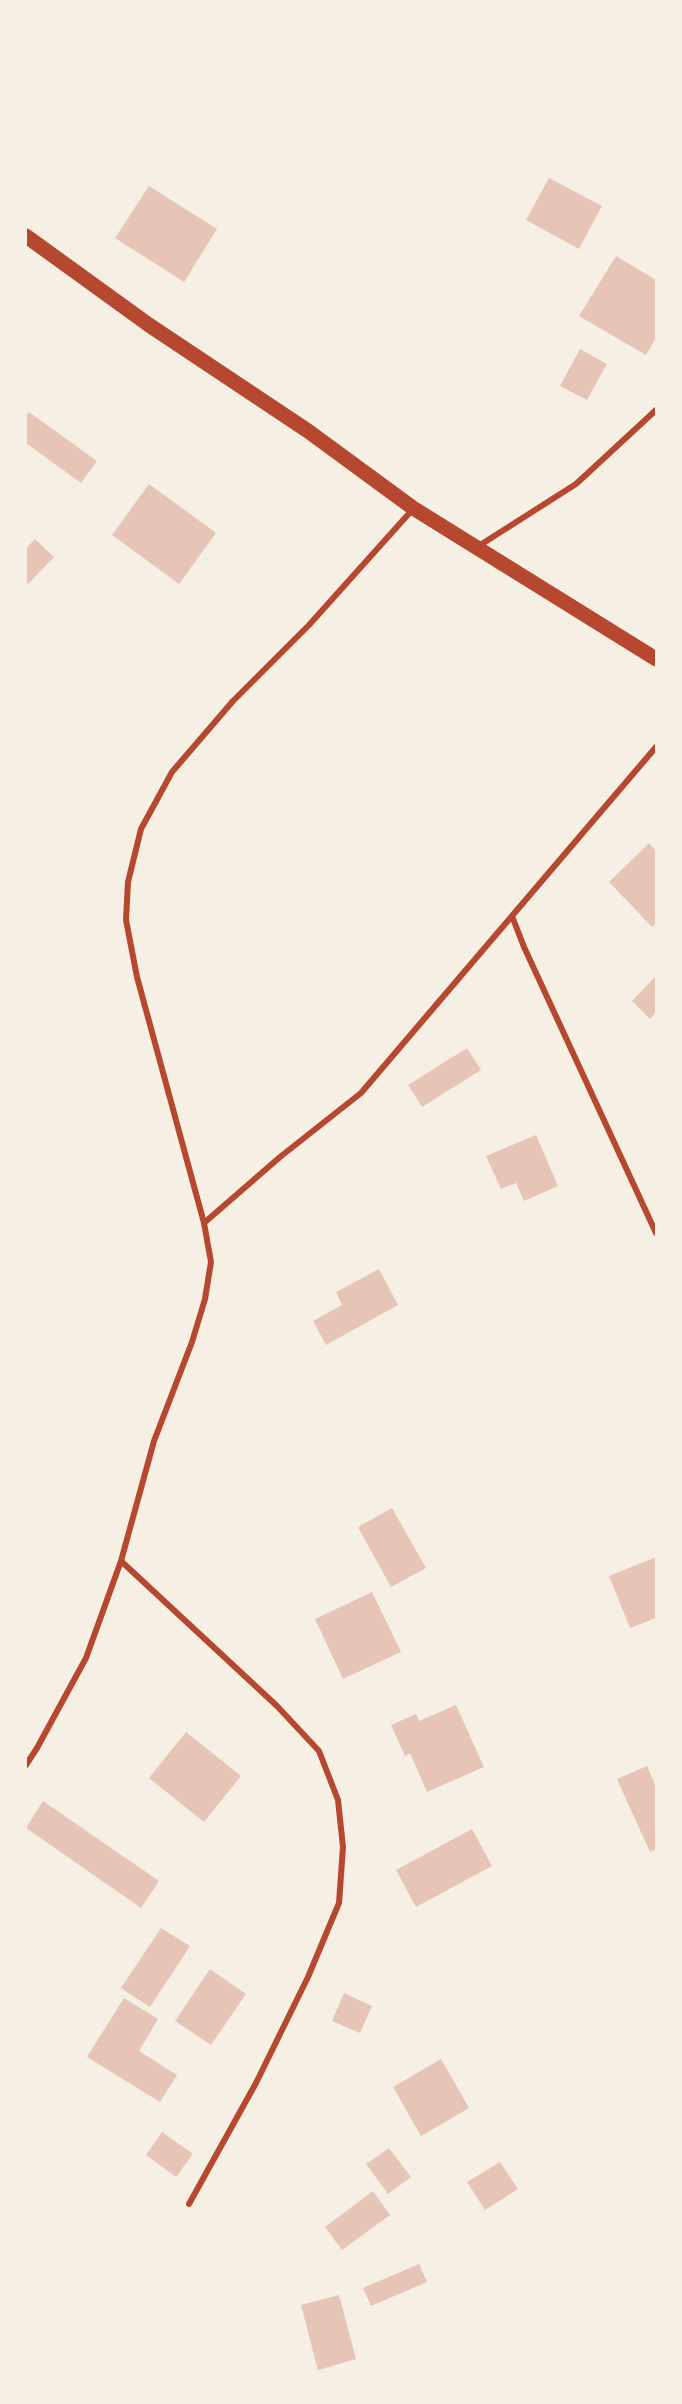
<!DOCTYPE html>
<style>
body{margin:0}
#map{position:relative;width:682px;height:2404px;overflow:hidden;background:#f6efe4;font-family:Manrope,sans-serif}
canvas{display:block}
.frame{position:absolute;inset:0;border:27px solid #f6efe4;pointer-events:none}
</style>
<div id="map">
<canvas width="682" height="2404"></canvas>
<div class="frame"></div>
</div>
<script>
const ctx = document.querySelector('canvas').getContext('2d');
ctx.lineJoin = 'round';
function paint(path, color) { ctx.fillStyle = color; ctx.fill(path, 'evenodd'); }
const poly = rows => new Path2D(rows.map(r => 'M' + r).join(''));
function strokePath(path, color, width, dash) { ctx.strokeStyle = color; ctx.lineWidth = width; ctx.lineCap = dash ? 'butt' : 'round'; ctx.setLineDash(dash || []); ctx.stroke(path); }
paint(poly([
 [549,178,602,206,579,249,526,220],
 [149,186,217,229,184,282,115,238],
 [616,256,656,280,656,338,646,355,579,316],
 [580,349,607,364,587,400,560,386],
 [29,412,97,461,81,483,26,443,26,416],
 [149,484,216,533,179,584,112,535],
 [35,539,54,557,28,584,26,581,26,549],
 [649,843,656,851,656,923,652,927,609,882],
 [656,976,656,1012,650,1019,632,1001],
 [467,1048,481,1070,422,1107,408,1085],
 [536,1135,558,1186,524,1201,516,1183,501,1189,486,1156],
 [379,1269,398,1305,326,1345,313,1321,342,1305,336,1292],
 [392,1508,426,1568,391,1587,358,1527],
 [656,1557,656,1618,630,1628,609,1576],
 [372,1592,401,1652,343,1679,315,1619],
 [456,1705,484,1767,427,1792,410,1753,405,1756,391,1725,416,1714,419,1721],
 [186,1732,241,1776,204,1822,149,1778],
 [647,1766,656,1787,656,1849,650,1852,617,1779],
 [43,1801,159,1881,141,1908,26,1828],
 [472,1829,492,1866,416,1907,396,1870],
 [161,1928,190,1946,150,2007,121,1988],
 [210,1969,246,1994,211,2045,175,2021],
 [344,1993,372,2006,360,2033,332,2021],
 [124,1998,158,2019,139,2051,177,2075,160,2102,87,2057],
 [441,2059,469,2108,421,2136,393,2087],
 [162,2132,193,2154,176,2177,146,2155],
 [389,2148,411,2177,388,2194,366,2164],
 [500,2162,518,2189,485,2210,467,2182],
 [373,2191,390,2215,342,2250,325,2227],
 [419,2264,427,2282,371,2306,363,2288],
 [339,2295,356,2359,318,2370,301,2305]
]), '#e6c5b7');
strokePath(poly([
 [477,547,576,484,656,410],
 [512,916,524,947,656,1233],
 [204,1223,280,1157,361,1093,656,747],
 [121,1561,277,1706,319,1751,338,1800,343,1847,339,1903,308,1977,256,2083,189,2204],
 [26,1765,37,1748,86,1658,121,1561,154,1441,192,1342,205,1299,211,1262,204,1223,137,977,126,920,128,882,141,829,172,772,233,701,309,625,413,509]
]), '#b5482f', 6);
strokePath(poly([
 [26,236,149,325,308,431,413,508,656,659]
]), '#b5482f', 15);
</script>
